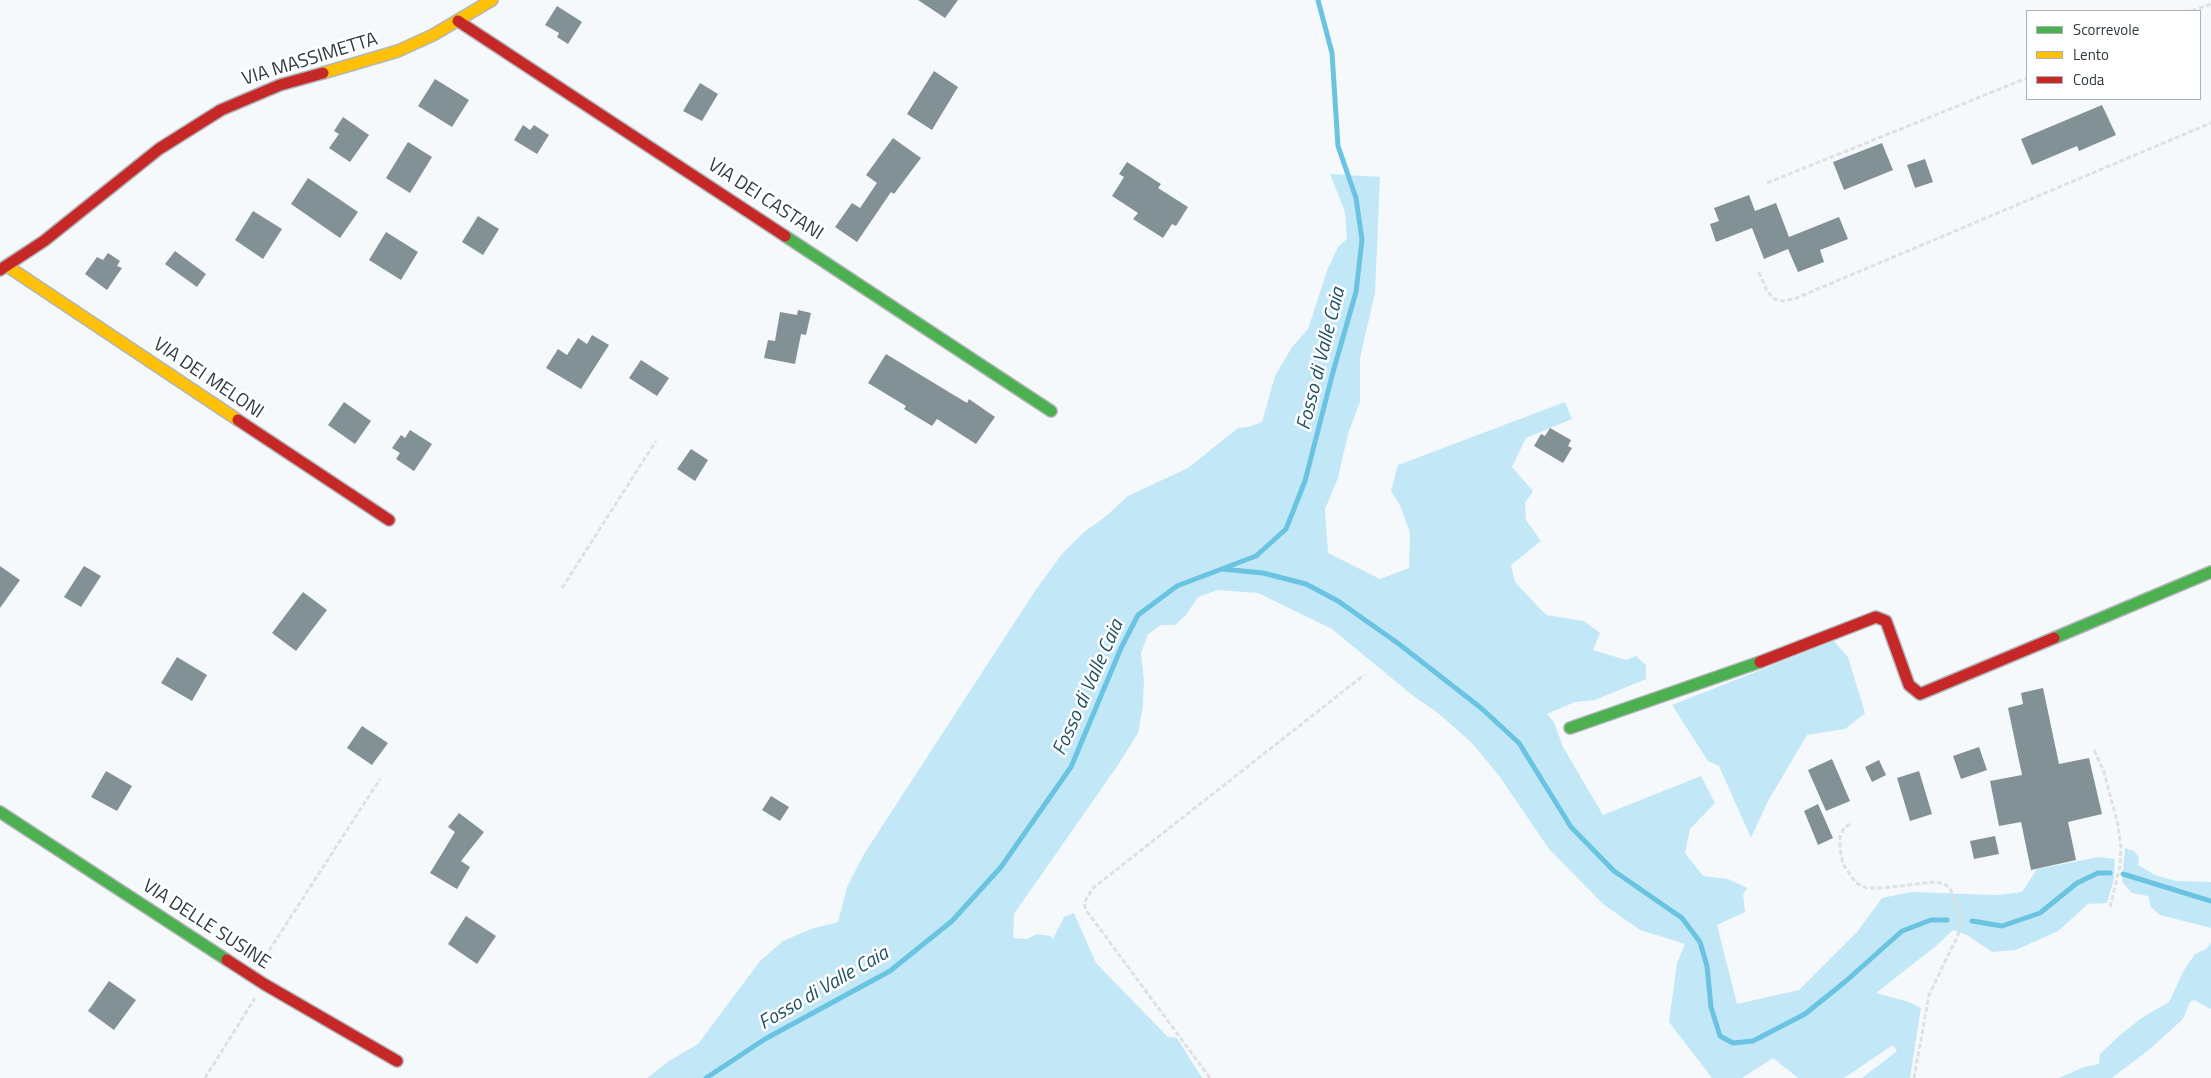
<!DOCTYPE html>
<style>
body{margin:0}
#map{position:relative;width:2211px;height:1078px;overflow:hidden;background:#f6f9fb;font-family:"Titillium Web",sans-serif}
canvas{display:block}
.legend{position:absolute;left:2026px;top:10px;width:175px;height:90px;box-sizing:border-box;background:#fff;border:1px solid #acb1b3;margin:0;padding:6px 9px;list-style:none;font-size:15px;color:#2f3b40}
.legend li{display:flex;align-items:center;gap:10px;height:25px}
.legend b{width:25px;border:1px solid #acb1b3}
</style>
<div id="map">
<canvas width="2211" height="1078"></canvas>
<ul class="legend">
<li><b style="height:6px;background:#4caf50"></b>Scorrevole</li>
<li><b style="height:6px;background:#ffc107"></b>Lento</li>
<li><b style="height:6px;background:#c62828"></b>Coda</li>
</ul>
</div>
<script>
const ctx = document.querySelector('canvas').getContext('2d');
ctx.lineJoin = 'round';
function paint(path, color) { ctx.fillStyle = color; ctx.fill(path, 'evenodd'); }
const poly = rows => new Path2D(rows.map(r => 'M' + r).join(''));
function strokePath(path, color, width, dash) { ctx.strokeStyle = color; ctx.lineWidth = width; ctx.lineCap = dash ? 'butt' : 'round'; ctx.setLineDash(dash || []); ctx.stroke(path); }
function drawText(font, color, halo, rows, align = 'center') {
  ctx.font = font + ' "Titillium Web",sans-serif'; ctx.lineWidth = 5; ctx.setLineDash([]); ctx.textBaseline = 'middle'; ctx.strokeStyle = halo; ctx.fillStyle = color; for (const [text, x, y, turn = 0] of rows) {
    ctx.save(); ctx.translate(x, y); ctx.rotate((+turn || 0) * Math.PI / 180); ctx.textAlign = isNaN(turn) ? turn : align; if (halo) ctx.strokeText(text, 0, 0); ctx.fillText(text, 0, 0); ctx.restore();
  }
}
paint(poly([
 [1330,174,1380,177,1375,293,1360,358,1360,402,1348,434,1338,478,1325,509,1328,553,1380,579,1409,568,1410,533,1400,505,1391,491,1398,465,1565,402,1572,419,1526,438,1512,467,1533,491,1525,503,1526,520,1541,541,1511,565,1515,582,1546,615,1584,621,1600,633,1593,650,1626,660,1636,656,1646,665,1646,679,1595,700,1575,702,1547,714,1554,722,1563,747,1603,815,1701,776,1715,803,1690,829,1685,853,1703,876,1728,879,1747,888,1743,895,1745,912,1717,925,1737,1004,1799,990,1857,932,1882,898,1911,892,1996,895,2022,892,2037,869,2099,857,2115,859,2114,879,2107,903,2088,904,2058,931,2016,950,1992,952,1967,935,1953,930,1936,946,1876,993,1909,1002,1921,1008,1910,1078,1862,1078,1897,1051,1893,1045,1844,1078,1798,1078,1773,1058,1742,1078,1712,1078,1669,1022,1677,963,1685,944,1640,930,1603,904,1549,849,1500,777,1472,743,1438,713,1412,695,1332,629,1258,593,1217,590,1198,597,1186,615,1175,625,1161,625,1148,634,1141,653,1144,680,1143,706,1138,733,1118,765,1014,914,1013,938,1027,939,1037,934,1050,936,1053,939,1064,917,1074,913,1096,963,1168,1037,1177,1038,1202,1078,647,1078,669,1061,698,1044,760,961,783,941,811,929,838,922,847,887,864,854,1035,591,1062,554,1084,532,1105,517,1128,496,1188,468,1238,428,1248,427,1262,422,1275,376,1292,347,1308,329,1328,268,1338,247,1347,239,1345,212],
 [1834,641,1848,657,1865,713,1845,729,1807,735,1768,801,1751,838,1719,766,1708,761,1672,705],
 [2125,848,2134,851,2139,857,2138,865,2155,875,2176,881,2211,882,2211,928,2160,915,2151,907,2148,896,2132,893,2122,882],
 [2211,943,2211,1009,2194,1000,2190,1002,2183,1019,2150,1049,2112,1078,2059,1078,2084,1067,2099,1064,2100,1054,2121,1034,2143,1017,2169,1002,2184,970,2195,954,2206,949]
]), '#c2e8f8');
strokePath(poly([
 [1222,569,1263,573,1306,584,1338,601,1399,644,1481,708,1519,743,1571,827,1614,871,1682,918,1700,942,1707,966,1711,1007,1720,1036,1733,1043,1753,1041,1805,1014,1846,981,1902,931,1931,920,1947,920],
 [2123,874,2211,901],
 [1972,921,2002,926,2040,913,2077,883,2098,873,2110,873],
 [706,1078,765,1039,890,971,952,921,1001,867,1071,767,1121,648,1138,615,1177,586,1256,556,1286,529,1305,481,1333,372,1356,292,1362,240,1356,198,1338,146,1332,53,1318,0]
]), '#6ac4e1', 5);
paint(poly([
 [918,0,958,0,945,18],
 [557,6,582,22,568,44,557,37,559,33,545,25],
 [934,71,958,87,932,130,907,114],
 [435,79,469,100,452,127,418,106],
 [700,83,718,94,702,121,683,111],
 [2102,105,2116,135,2079,151,2077,146,2032,165,2021,139],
 [343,117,369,135,350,162,329,148,339,134,334,131],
 [523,125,530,130,534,125,549,135,537,154,514,140],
 [893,138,921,158,894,194,891,192,857,242,835,227,852,203,860,208,877,183,866,175],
 [408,142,432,157,410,193,386,178],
 [1882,143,1893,170,1844,190,1833,162],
 [1925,159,1933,182,1915,188,1907,165],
 [1127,162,1161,184,1158,188,1188,207,1176,226,1172,224,1163,238,1133,219,1138,213,1112,196,1124,177,1119,174],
 [308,178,358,212,340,238,291,204],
 [1749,195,1755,211,1776,203,1789,237,1839,217,1848,239,1820,250,1824,262,1798,272,1788,249,1764,259,1752,228,1716,242,1710,224,1719,221,1714,208],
 [253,211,282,229,263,259,235,240],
 [478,216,499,229,483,255,462,242],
 [386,232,418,252,401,280,369,260],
 [175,251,206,274,197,287,165,264],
 [108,253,120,261,117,266,122,268,107,290,85,274,97,257,103,260],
 [798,310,811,313,806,335,801,334,795,364,764,358,768,340,775,341,780,312,797,315],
 [592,335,609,345,581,389,546,368,558,349,567,355,578,338,587,344],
 [886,354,967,403,969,399,995,417,976,444,937,419,932,426,904,409,906,406,868,383],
 [641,360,669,378,657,396,629,378],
 [344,402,371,421,355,444,328,425],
 [1550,428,1571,440,1568,446,1572,448,1563,463,1534,446,1541,434,1545,436],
 [410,430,432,444,414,471,396,459,400,453,392,448,401,435,405,438],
 [691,449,708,460,695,481,677,469],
 [0,566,20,580,0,608],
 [84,566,101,576,81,607,64,597],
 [303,592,327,610,296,651,272,633],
 [177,657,207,675,192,701,161,683],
 [2043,688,2059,764,2089,758,2102,814,2068,822,2076,860,2031,870,2021,822,1999,826,1990,781,2022,775,2008,708,2023,704,2021,693],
 [362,726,388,743,372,765,347,748],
 [1979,747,1987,770,1961,779,1953,756],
 [1832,759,1850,801,1826,811,1808,770],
 [1879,760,1886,775,1872,782,1865,767],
 [106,771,132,786,117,811,91,797],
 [1919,771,1932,814,1910,821,1897,778],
 [771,796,789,807,780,821,762,810],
 [1818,804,1833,838,1818,845,1804,811],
 [459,813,484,832,461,861,470,867,457,889,430,873,455,832,448,827],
 [1995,836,1999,854,1974,859,1970,841],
 [466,916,496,936,477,964,448,944],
 [109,981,136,1000,114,1030,88,1011]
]), '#829196');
const fast = poly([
 [785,236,1051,411],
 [2054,638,2211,572],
 [1570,728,1760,662],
 [0,812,227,960]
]);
const slow = poly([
 [323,73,398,51,433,35,492,0],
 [7,266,238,420]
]);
const jam = poly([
 [458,21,785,236],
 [0,270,44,241,159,149,221,110,280,85,323,73],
 [238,420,389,520],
 [1760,662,1876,617,1886,621,1909,685,1920,694,2054,638],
 [227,960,264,984,397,1061]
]);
strokePath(fast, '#b0b6ba', 14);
strokePath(slow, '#b0b6ba', 14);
strokePath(jam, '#b0b6ba', 14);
strokePath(poly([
 [2192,11,2211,4],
 [1767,183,2027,78],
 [1759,272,1767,291,1774,299,1782,301,1794,299,2211,123],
 [562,588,656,441],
 [2094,750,2104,772,2118,825,2121,848,2120,866,2110,907],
 [1850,824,1844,828,1840,837,1840,849,1843,864,1856,883,1867,888,1882,888,1933,882,1943,883,1950,888,1961,917,1958,935,1929,995,1914,1078],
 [261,963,380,779],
 [205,1078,255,998],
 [1210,1078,1086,910,1084,903,1093,888,1364,675]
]), '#dfe0e1', 3, [5, 2.5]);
strokePath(fast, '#4caf50', 11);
strokePath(slow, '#ffc107', 11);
strokePath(jam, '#c62828', 11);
drawText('19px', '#2f3b40', '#fff', [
 ["VIA MASSIMETTA",310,60,-17],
 ["VIA DEI CASTANI",765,200,33],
 ["VIA DEI MELONI",208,379,34],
 ["VIA DELLE SUSINE",206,925,33]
]);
drawText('italic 20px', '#1f5162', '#fff', [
 ["Fosso di Valle Caia",1322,359,-76],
 ["Fosso di Valle Caia",1089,688,-66],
 ["Fosso di Valle Caia",824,989,-30]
]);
</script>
